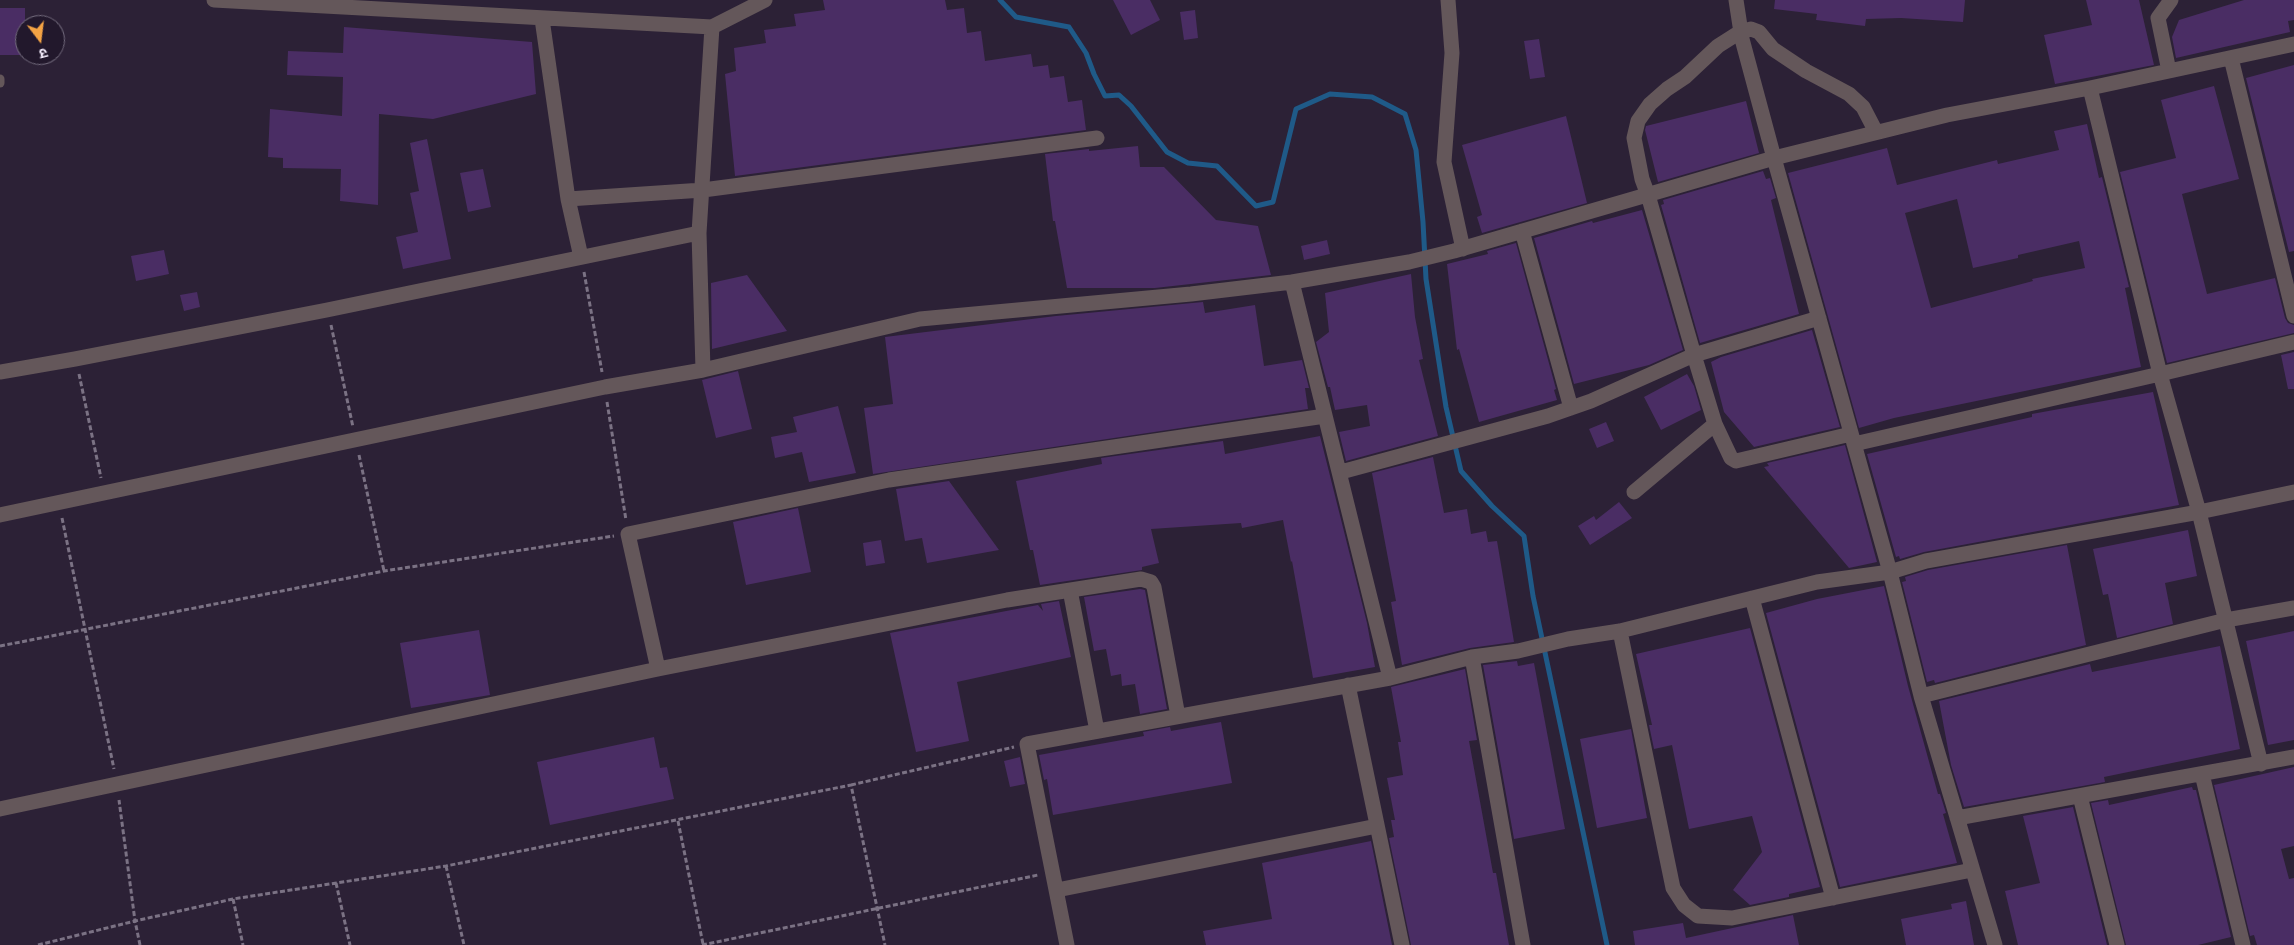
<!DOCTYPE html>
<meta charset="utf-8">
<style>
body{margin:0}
#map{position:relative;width:2294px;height:945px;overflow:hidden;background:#2c2136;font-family:"Archivo Narrow","Noto Sans Devanagari",sans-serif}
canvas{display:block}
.north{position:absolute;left:15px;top:15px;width:50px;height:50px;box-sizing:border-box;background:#22182c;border:1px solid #766e80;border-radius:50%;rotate:165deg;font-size:14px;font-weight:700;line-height:20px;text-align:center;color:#f5eefd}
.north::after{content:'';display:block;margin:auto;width:18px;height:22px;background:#f4a344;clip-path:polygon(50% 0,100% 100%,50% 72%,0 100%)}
</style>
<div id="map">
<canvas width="2294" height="945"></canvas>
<div class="north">उ</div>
</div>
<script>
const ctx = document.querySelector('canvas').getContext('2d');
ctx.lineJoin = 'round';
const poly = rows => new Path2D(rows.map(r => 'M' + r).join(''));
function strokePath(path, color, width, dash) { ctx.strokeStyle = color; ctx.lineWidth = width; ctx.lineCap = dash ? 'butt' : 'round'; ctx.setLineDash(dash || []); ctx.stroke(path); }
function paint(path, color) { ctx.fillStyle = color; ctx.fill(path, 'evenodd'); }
strokePath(poly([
 [1000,0,1016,17,1069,27,1086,53,1094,74,1105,96,1119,95,1131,106,1167,152,1188,163,1217,166,1256,206,1273,202,1296,109,1330,94,1372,97,1405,114,1416,150,1423,222,1426,279,1446,407,1461,471,1492,506,1524,536,1533,596,1607,945]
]), '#1f5a88', 5);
paint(poly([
 [823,0,945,0,947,10,964,8,967,33,981,31,985,61,1031,54,1033,67,1048,65,1050,78,1064,76,1068,102,1082,100,1086,130,735,176,725,74,736,71,734,48,766,43,764,30,796,26,794,14,825,10],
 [1113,0,1150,0,1160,20,1131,35],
 [1775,0,1965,0,1963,22,1901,18,1866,19,1865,26,1816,20,1817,14,1774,9],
 [2086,0,2139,0,2154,65,2055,84,2044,35,2092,25],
 [2244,0,2294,0,2294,20,2288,21,2290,32,2176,58,2172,37,2179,20],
 [0,8,25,8,25,55,0,55],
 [1195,10,1198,38,1184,40,1180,12],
 [344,27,532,42,536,94,433,119,379,114,378,205,340,201,341,169,283,168,283,158,268,157,270,109,342,116,343,77,287,75,288,51,343,53],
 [1539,39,1545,77,1530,79,1524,41],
 [2294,65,2294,251,2289,252,2246,78],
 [2214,86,2239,179,2182,194,2207,294,2275,278,2285,318,2288,323,2294,325,2294,333,2167,363,2120,172,2176,158,2161,100],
 [1746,101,1759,153,1658,182,1645,130,1646,126],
 [1566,116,1587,203,1482,233,1477,217,1482,215,1462,145],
 [2087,124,2099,178,2102,177,2129,287,2125,288,2141,367,1894,418,1859,428,1788,173,1887,148,1897,185,1997,160,1998,164,2059,150,2054,131],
 [1957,199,1973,268,2018,258,2018,255,2079,241,2085,268,2032,279,2033,281,1931,308,1905,213],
 [427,139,451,259,403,269,396,237,418,232,410,193,419,191,410,143],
 [1138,146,1140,167,1164,167,1216,220,1258,226,1271,275,1155,288,1067,288,1055,221,1053,221,1045,154,1089,149,1089,151],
 [483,169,491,207,468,212,460,173],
 [1763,171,1766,179,1770,178,1776,198,1771,200,1799,314,1700,343,1661,205,1664,204,1663,200],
 [1642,210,1683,350,1649,365,1574,384,1534,238,1592,221,1593,223],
 [1327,240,1330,254,1304,260,1301,246],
 [1516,243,1556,389,1554,390,1557,400,1479,422,1459,349,1457,350,1447,264,1488,254,1487,251],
 [164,250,169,274,136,281,131,256],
 [1411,274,1415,317,1423,359,1419,360,1438,436,1346,461,1339,432,1370,426,1367,405,1335,410,1330,387,1328,387,1316,342,1329,332,1325,293],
 [747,275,787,331,712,349,711,283],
 [197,292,200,307,184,311,180,295],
 [1203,302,1205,313,1255,305,1264,366,1302,360,1309,388,1305,388,1308,409,873,474,864,408,893,404,885,337,1056,316],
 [1812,330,1840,427,1754,447,1724,412,1711,362,1721,357],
 [2294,352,2294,389,2288,389,2281,355],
 [738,371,752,429,716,438,702,380],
 [1687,374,1694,386,1701,410,1661,430,1644,397],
 [2153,392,2179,505,1924,552,1900,559,1899,556,1896,557,1867,454,2032,417,2032,414],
 [838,406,856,473,809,482,802,452,775,458,771,437,797,432,793,417],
 [1606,422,1614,441,1597,448,1589,429],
 [1320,436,1367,623,1375,667,1313,678,1292,561,1291,562,1283,520,1242,528,1241,523,1151,529,1159,563,1142,567,1142,570,1040,585,1033,550,1030,550,1016,481,1102,464,1101,458,1223,441,1225,454],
 [1845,445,1877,562,1849,568,1764,467,1769,466,1767,463],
 [1433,457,1444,513,1467,509,1471,534,1486,531,1488,542,1497,541,1514,642,1470,648,1402,665,1391,602,1396,601,1372,473],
 [949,481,999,550,927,563,922,538,905,541,896,489],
 [1619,502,1632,518,1590,545,1578,526,1594,516,1596,520],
 [798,508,811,572,746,585,733,522],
 [2188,530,2197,576,2165,583,2173,624,2117,638,2108,594,2103,595,2093,549],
 [881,540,885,563,866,566,863,543],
 [2067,545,2086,645,1935,683,1934,680,1927,682,1902,582,1906,581,1905,577,1928,570],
 [1884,586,1908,686,1938,794,1940,794,1946,813,1943,814,1957,863,1840,887,1766,613,1817,599],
 [1140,589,1145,590,1167,709,1140,714,1135,684,1122,686,1121,674,1111,676,1106,649,1094,651,1084,597],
 [1059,601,1071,657,957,682,969,741,916,752,890,633,1038,605,1043,611,1041,604],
 [1750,628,1820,887,1789,894,1789,897,1750,905,1733,890,1762,852,1752,816,1689,829,1672,745,1654,749,1649,725,1652,725,1636,654],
 [479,630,490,695,411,708,400,643],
 [2294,631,2294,740,2268,745,2246,641],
 [2220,646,2240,749,2104,777,2105,782,1964,807,1951,765,1939,701,2090,664,2092,672],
 [1517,661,1518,666,1534,663,1565,829,1514,839,1483,665],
 [1465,669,1477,740,1469,741,1493,873,1496,873,1509,945,1411,945,1389,838,1394,837,1391,820,1395,820,1387,778,1403,775,1398,742,1401,742,1391,687],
 [1221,722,1232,783,1053,815,1047,779,1044,780,1039,755,1144,736,1143,732,1170,727,1171,731],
 [1631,729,1647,818,1597,828,1580,739],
 [654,737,660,768,667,767,674,799,550,825,537,762],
 [1020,757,1025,784,1010,787,1004,761],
 [2294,767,2294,846,2281,849,2289,879,2294,878,2294,945,2257,945,2254,935,2250,936,2214,785],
 [2192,787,2193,790,2196,790,2231,937,2198,945,2126,945,2091,803,2108,800,2109,805],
 [2073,807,2107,945,2018,945,2005,891,2040,883,2023,816],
 [1371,841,1392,945,1206,945,1203,931,1272,919,1262,863],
 [1966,901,1974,945,1906,945,1901,919,1952,909,1951,904],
 [1793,915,1799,945,1635,945,1633,931,1683,923,1686,938]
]), '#4a2d64');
strokePath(poly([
 [584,272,602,372],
 [331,325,353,427],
 [79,374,101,478],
 [607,402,626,520],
 [359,455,384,571],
 [62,518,114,769],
 [0,646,384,571,614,536],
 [851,785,1014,747],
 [678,821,703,944],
 [446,866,464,945],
 [336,883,350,945],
 [233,899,243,945],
 [38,945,135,921,119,800],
 [140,945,135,921,233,899,446,866,851,785,885,945],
 [702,945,1038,875]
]), '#7b7284', 3, [5, 2.5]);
strokePath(poly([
 [0,83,0,79]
]), '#64575a', 9);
strokePath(poly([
 [214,0,712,27,699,233,703,370],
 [1448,0,1452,53,1444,162,1463,249],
 [1736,0,1742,39,1774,158,1890,572,1921,696,1995,945],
 [542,19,568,199,581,257],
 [712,27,765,0],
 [2231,58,2294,316],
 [2169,71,2158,18,2171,0],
 [568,199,703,190,1097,138],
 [1522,231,1571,408],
 [1819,318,1694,355,1648,195,1642,179,1634,138,1638,121,1650,104,1667,89,1685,77,1718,46,1740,32,1751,29,1759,32,1773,49,1806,71,1849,94,1863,107,1876,132],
 [0,372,75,359,327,310,699,233],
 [1854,444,2160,374,2090,88],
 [1341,472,1548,416,1591,401,1694,355,1715,424,1731,458,1736,461,1851,434],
 [1634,492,1715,424],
 [0,515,605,387,703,370,920,319,1191,294,1292,282],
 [1070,590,1097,731],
 [1752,598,1833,898],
 [1620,631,1673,888,1684,905,1698,916,1732,918,1972,870],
 [1472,657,1390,678,1292,282,1409,262,1454,251,1774,158,1947,115,2090,88,2294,44],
 [658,669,628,534,889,480,1325,416],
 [1348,685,1402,945],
 [1921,696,2226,620,2294,608],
 [2261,764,2199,512,2160,374,2294,342],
 [2202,774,2243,945],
 [2080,796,2117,945],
 [0,809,658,669,1007,600,1141,579,1151,582,1154,587,1178,716],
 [1957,818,2294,757],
 [1057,890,1377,826],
 [1067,945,1027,744,1390,678],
 [1523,945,1472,657,1518,651,1568,639,1620,631,1817,582,1890,572,1926,561,2199,512,2294,492]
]), '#64575a', 15);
</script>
